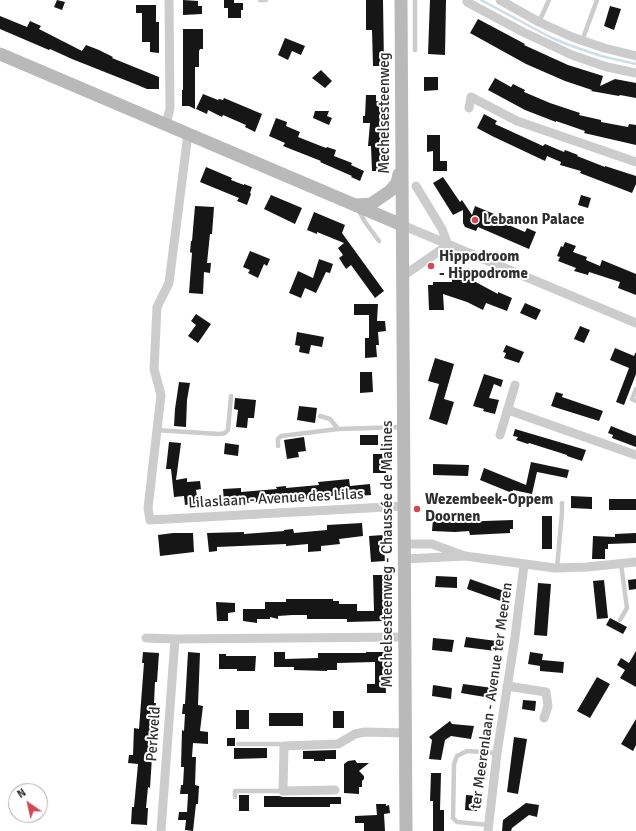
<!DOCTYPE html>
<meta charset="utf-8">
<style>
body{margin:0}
#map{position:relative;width:636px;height:831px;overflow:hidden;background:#fff;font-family:Signika,sans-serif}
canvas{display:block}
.north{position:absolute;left:8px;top:783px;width:40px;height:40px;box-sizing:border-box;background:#fff;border:1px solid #acacac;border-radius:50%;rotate:326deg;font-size:11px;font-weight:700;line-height:16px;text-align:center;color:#2f2f2f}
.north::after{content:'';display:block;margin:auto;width:14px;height:18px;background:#d04852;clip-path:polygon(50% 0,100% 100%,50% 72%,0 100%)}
</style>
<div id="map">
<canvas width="636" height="831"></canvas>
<div class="north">N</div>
</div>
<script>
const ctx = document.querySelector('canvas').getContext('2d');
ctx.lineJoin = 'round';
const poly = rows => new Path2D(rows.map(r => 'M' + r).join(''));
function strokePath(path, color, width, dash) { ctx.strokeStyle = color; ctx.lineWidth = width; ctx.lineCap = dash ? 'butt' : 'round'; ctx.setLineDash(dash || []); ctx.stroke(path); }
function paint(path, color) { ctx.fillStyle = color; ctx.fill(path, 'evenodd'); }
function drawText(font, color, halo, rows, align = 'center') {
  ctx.font = font + ' Signika,sans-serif'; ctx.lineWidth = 4; ctx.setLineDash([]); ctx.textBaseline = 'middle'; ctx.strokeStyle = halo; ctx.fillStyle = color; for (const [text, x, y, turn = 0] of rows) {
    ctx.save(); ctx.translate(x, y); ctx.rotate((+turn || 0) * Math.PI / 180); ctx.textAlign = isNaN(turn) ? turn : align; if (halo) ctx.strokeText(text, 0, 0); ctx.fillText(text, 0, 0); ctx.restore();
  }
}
strokePath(poly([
 [481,0,550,37,569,45,601,56,636,64]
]), '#cedee8', 2.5);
paint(poly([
 [57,0,65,2,62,10,54,7],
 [183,0,198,1,198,6,202,6,202,14,183,15],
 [224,0,234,0,234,3,243,3,243,10,241,10,241,18,228,18,228,8,224,8],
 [366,0,383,0,384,66,373,66,372,30,366,30],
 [430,0,446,0,445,55,428,54],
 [136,5,156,5,156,22,159,22,159,53,150,52,150,42,142,42,142,13,136,13],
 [610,6,621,9,614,30,604,26],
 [0,16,27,27,30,21,41,26,39,29,82,51,86,45,99,50,113,57,112,58,159,77,159,89,147,89,135,84,72,59,50,49,49,50,0,29],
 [478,19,525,44,524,45,568,65,603,76,600,86,615,79,636,83,636,98,620,95,619,96,591,91,592,90,565,81,526,64,470,33],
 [183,29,203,29,203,49,200,49,199,51,199,67,195,67,195,109,189,106,182,106,182,90,183,90],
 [285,38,305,46,301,55,292,51,288,60,278,55],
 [321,70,332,81,325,88,312,78],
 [424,77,438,77,438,90,424,91],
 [495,78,511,87,513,84,525,90,524,92,550,103,580,113,579,115,601,120,601,122,628,127,629,124,636,125,636,145,584,133,585,131,556,121,556,122,525,110,488,90],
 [203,94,218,100,219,99,223,100,224,98,262,114,255,132,245,127,246,125,223,115,222,117,208,110,207,114,196,109],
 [366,95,376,95,376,101,382,101,382,137,384,137,384,161,381,161,381,171,372,171,371,146,368,146,370,123,363,123,363,116,365,116],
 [315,111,329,111,327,116,332,118,329,125,313,118],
 [484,114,497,121,495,124,543,146,545,144,564,152,565,150,578,155,577,156,605,167,605,166,636,176,636,184,632,193,580,173,581,171,560,165,561,162,547,156,545,161,492,136,477,128],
 [276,118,287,122,286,126,300,132,298,137,326,148,327,147,336,150,334,156,352,163,351,165,364,171,360,181,351,177,352,176,320,162,321,161,283,146,285,143,269,136],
 [427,135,440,135,440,161,447,161,447,171,433,171,433,151,427,152],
 [206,167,232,178,231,180,244,185,244,184,252,187,250,193,251,194,247,205,237,201,239,198,200,182],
 [443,177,460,202,462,200,472,215,475,206,494,214,492,218,525,232,527,228,536,232,529,249,478,227,476,231,465,227,463,223,463,210,453,215,433,183],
 [271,195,302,208,295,224,264,209],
 [581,195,591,198,588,208,578,205],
 [195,206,214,207,212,234,210,234,207,263,211,263,210,273,204,272,203,294,189,293,192,253,190,252,191,241,192,241],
 [314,212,345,225,342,233,384,291,375,298,351,265,346,269,339,258,343,255,338,248,344,243,317,232,317,234,307,230],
 [565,242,576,246,573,252,587,257,586,260,600,266,602,260,636,274,636,295,618,288,620,282,589,272,588,275,574,271,576,268,558,261,560,257,557,256,561,246,563,247],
 [250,251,270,259,267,266,264,264,258,278,248,273,250,270,243,267],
 [319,259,333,264,330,273,326,272,316,293,305,288,301,298,289,293,298,271,313,278],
 [452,273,470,279,498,294,498,292,512,298,507,311,486,303,483,310,467,302,443,294,444,310,429,310,428,285,433,285,433,282,452,282],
 [525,303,541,310,536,320,520,313],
 [354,304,378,304,377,321,385,321,386,331,378,332,379,345,376,345,377,357,365,358,365,338,369,338,369,315,354,315],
 [196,314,211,324,198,343,188,336,196,325,191,321],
 [580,326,590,330,584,343,574,339],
 [297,332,324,337,322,347,311,345,309,354,299,352,300,346,295,345],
 [506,345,524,352,519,363,504,358,506,353,503,352],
 [615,348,634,356,636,352,636,374,624,405,616,402,629,368,610,360],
 [435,358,454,364,444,399,454,402,447,425,429,419,439,384,428,381],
 [360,372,372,372,373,392,360,393],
 [484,374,503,380,501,387,494,384,489,398,499,400,495,414,483,411,484,409,473,406],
 [179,382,190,383,187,400,186,427,174,426,175,409],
 [556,392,563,394,562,397,603,411,599,421,551,406],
 [235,398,256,400,254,418,248,418,247,428,236,427,238,410,234,409],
 [299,406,317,408,315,423,297,420],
 [611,426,636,436,636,447,612,438,613,435,608,433],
 [515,429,586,450,582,461,567,456,567,455,529,443,528,444,516,440,518,437,513,436],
 [360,435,378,435,378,445,360,445],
 [304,437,306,451,298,452,299,457,287,459,284,440],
 [169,442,181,443,176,480,187,478,187,482,200,481,201,489,196,490,198,503,185,505,184,496,174,497,171,469,166,469],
 [225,443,239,445,238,456,224,454],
 [373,454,386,454,386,473,373,473],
 [531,462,569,470,567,478,537,472,532,494,513,490,512,493,480,480,484,468,526,485],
 [433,464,469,465,468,476,433,475],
 [349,479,350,486,370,484,371,495,357,496,357,494,338,495,299,500,298,499,233,504,233,500,224,501,223,489,241,488,241,492,277,489,276,487,286,486,286,488,319,485,318,482],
 [571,496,592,497,592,509,571,508],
 [609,499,636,499,636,510,609,510],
 [542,516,552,516,552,549,542,549],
 [433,519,456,521,456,522,513,520,513,529,510,529,510,533,470,535,469,531,455,532,432,531],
 [362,523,363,536,339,539,340,544,321,546,321,551,308,552,308,544,286,546,286,544,217,547,217,551,209,552,207,533,244,532,244,534,284,531,284,530,293,529,294,533,327,530,327,525],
 [173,533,193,533,194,552,160,556,158,535],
 [636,533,636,543,608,544,608,549,605,549,605,559,592,559,593,536,615,537,615,534],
 [383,535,385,561,371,562,369,536],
 [373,575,385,575,385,621,347,622,347,619,307,619,307,615,292,615,278,616,278,619,270,617,270,619,257,619,257,623,243,621,243,609,265,609,265,602,286,602,286,599,333,599,333,601,339,601,339,604,357,604,357,611,374,611],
 [436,576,457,577,457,588,435,587],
 [470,579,507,592,506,595,509,596,506,603,467,589],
 [636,579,636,589,629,590,628,580],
 [604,580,608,618,597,619,593,581],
 [538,583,551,584,547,636,534,635],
 [216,602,235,603,235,612,228,613,228,621,217,621],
 [610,618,627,627,623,634,606,625],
 [466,637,504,642,503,652,464,647],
 [433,638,454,640,452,652,432,650],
 [636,651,636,687,620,678,625,670,617,665,621,658,629,663],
 [143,652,159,653,157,682,155,682,154,703,156,703,155,710,152,710,151,735,149,756,152,757,150,788,148,787,146,808,148,808,147,825,131,824,132,807,134,807,138,764,128,763,129,755,133,755,134,728,139,729,144,663,142,663],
 [188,652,200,653,198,705,203,706,200,731,208,732,208,744,193,743,192,757,196,757,195,785,199,786,198,804,196,804,193,831,185,830,186,820,178,820,179,812,187,812,188,794,180,794,181,785,183,785,184,767,181,767,182,730,184,731,185,714,182,714,183,704,185,704],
 [274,652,285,652,285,659,318,658,318,653,366,653,366,652,384,652,386,693,367,693,367,684,375,684,375,662,337,663,337,670,327,670,327,671,294,670,294,667,274,667],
 [530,652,543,654,542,660,564,662,563,673,540,671,540,666,528,664],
 [219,654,226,654,226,656,256,656,255,671,237,671,237,669,219,669],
 [597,677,610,684,590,718,577,711],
 [463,684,493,688,491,698,461,693],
 [433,685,452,688,451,699,432,696],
 [523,700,536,701,535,711,522,709],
 [236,710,249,710,249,729,236,729],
 [333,711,344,711,344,728,333,728],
 [269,713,303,713,303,726,269,726],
 [636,719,636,745,633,751,621,744],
 [450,721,452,724,474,726,471,739,451,736,445,740,441,760,429,759,432,740,429,737],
 [514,737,527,739,518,794,507,792],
 [227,738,235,738,235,746,227,746],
 [234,748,267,748,267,758,234,759],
 [336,750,336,759,325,759,325,761,314,761,314,759,303,759,303,751],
 [355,760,357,763,369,763,359,771,364,776,364,779,362,781,362,787,359,787,359,794,344,793,344,764,348,761],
 [431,773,441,773,440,810,444,810,444,831,433,831,433,801,430,801],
 [239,795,249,795,249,811,239,811],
 [466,795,478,796,477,811,465,810],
 [264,796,279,796,283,797,341,797,341,804,330,804,330,807,264,807],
 [526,803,539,805,537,817,529,815,512,828,511,831,502,831,503,820],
 [376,804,386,804,386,806,389,805,390,813,384,814,385,831,364,831,364,823,355,823,355,816,377,815]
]), '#161616');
strokePath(poly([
 [260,0,266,0],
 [539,22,549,0],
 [582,41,597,0],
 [415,50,415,0],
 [359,211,365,222,379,241],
 [636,389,632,399,636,401],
 [320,416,330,419,338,429],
 [156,430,219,434,225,433,228,430,231,396],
 [278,446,278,439,281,436,338,429,402,427],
 [557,568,562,512,562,503],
 [620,620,627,608,621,564],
 [238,744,279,744,284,746],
 [235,797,235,791,283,791],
 [489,825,457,822,453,818,454,764,457,756,467,751,497,753]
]), '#ccc', 4.5);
strokePath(poly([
 [467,0,467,2,523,32,572,55,607,67,636,73],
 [500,0,539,22,572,37,604,48,636,56],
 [469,108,471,97,517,121,636,162],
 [166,125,170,108,169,0],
 [188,134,169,283,157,307,154,369,161,395,148,508,150,520,404,506],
 [416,186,442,229,448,245],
 [402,225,636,323],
 [403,276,448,245],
 [508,410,636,455],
 [500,435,515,385],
 [404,544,432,544,462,555],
 [404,559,465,556,555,568,587,567,636,562],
 [146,638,175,639,405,637],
 [507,686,546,692,548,706,544,718],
 [335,790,283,791,284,746,338,744,355,734,365,732,405,733],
 [161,831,175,639],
 [488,831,497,753,515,637,524,565]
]), '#ccc', 9);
strokePath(poly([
 [401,0,406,831],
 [0,54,402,225],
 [357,205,371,204,390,191,397,183,399,174]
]), '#b9b9b9', 13);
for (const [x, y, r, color] of [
 [475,220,4,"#d04852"],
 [431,266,4,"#d04852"],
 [417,509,4,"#d04852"]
]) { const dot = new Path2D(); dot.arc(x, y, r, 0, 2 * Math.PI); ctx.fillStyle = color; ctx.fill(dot); strokePath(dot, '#fff', 1.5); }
drawText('15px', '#2f2f2f', '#fff', [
 ["Mechelsesteenweg",385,113,-90],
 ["Lilaslaan - Avenue des Lilas",276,499,-3],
 ["Mechelsesteenweg - Chaussée de Malines",388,554,-90],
 ["ter Meerenlaan - Avenue ter Meeren",492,696,-82],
 ["Perkveld",154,734,-86]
]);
drawText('bold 15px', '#2f2f2f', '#fff', [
 ["Lebanon Palace",483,220],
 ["Hippodroom",439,257],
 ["- Hippodrome",439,274],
 ["Wezembeek-Oppem",425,500],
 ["Doornen",425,517]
], 'left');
</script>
